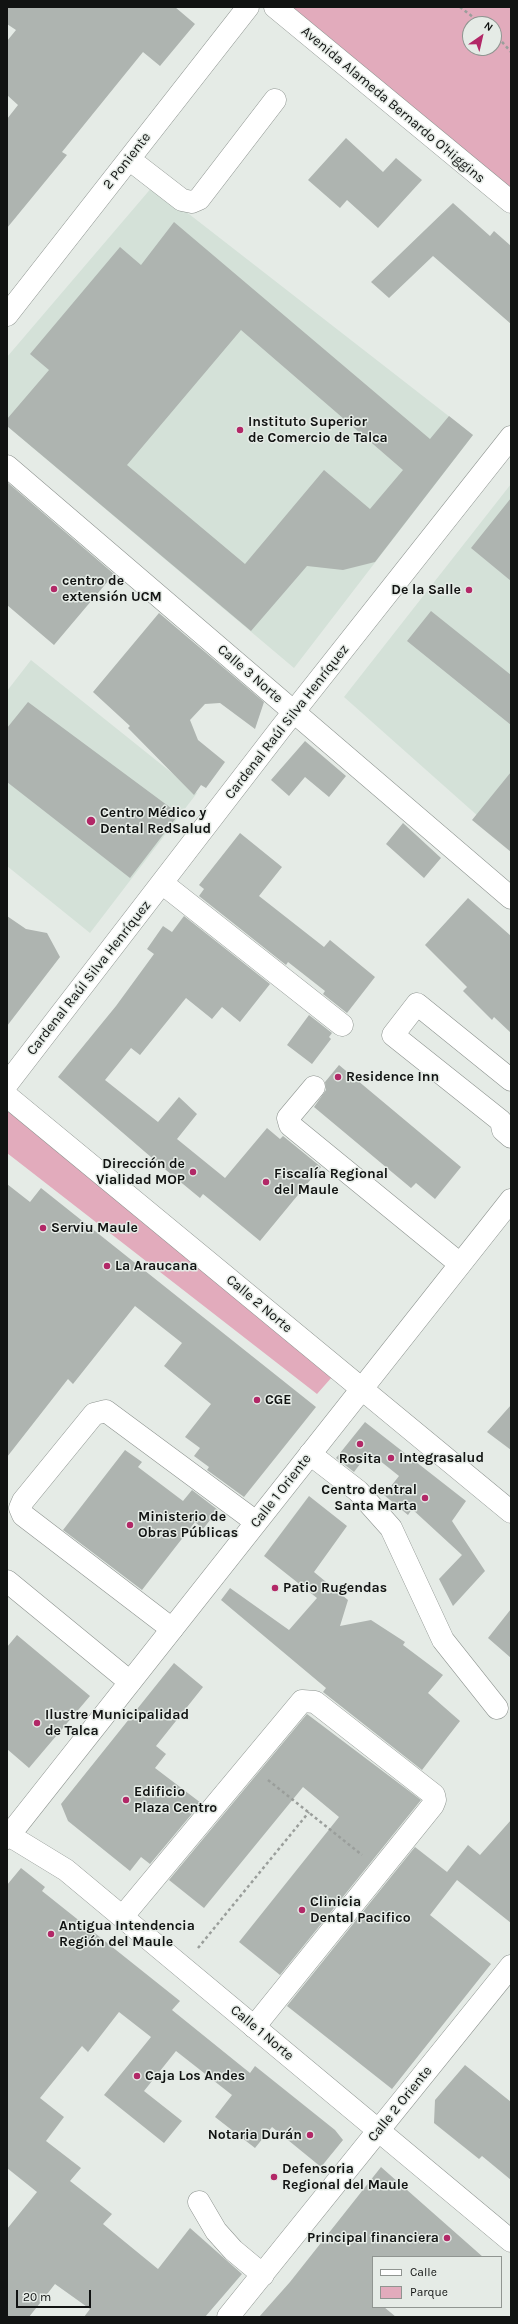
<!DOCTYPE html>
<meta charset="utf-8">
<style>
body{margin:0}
#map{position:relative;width:518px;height:2324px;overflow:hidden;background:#e5ebe6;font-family:Karla,sans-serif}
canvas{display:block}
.frame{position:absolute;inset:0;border:8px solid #111312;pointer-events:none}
.legend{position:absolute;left:372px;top:2256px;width:130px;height:52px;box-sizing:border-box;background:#e5ebe6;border:1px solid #909591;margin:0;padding:5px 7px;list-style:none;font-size:12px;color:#111312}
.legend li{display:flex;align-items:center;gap:8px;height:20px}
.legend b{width:20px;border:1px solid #909591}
.north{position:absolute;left:462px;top:16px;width:40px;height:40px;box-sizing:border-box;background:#e5ebe6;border:1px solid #909591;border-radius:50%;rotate:34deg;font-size:11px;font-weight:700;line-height:16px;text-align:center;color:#111312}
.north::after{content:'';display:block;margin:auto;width:14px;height:18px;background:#b22867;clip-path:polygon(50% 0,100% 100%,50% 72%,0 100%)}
.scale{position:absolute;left:16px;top:2290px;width:75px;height:18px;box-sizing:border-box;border:2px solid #111312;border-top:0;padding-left:5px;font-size:12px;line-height:14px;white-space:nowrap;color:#111312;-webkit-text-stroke:3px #e5ebe6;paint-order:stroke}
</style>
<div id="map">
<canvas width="518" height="2324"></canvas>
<div class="frame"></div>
<ul class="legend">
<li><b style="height:5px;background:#fff"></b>Calle</li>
<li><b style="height:11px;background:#e2abbc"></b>Parque</li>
</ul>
<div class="north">N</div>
<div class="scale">20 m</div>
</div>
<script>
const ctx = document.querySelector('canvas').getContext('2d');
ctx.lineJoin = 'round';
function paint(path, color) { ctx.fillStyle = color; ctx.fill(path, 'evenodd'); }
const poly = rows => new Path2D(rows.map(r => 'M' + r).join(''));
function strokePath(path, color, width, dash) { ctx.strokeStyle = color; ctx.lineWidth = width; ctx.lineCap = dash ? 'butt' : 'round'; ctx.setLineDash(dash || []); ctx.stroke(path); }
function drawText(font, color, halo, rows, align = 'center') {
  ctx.font = font + ' Karla,sans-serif'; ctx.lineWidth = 3; ctx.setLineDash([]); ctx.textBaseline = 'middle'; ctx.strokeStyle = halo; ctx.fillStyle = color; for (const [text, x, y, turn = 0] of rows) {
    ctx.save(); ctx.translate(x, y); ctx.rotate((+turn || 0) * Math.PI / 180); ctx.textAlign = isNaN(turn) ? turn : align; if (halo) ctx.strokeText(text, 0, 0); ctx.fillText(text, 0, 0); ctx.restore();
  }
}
paint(poly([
 [153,186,473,435,294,668,7,426,7,357],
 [511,484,511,850,479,817,344,697],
 [31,660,197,793,90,933,7,866,7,691]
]), '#d4e1d8');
paint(poly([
 [290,7,511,7,511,188],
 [470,24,494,24,494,48,470,48],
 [7,1107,332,1377,317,1394,7,1153]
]), '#e2abbc');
paint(poly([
 [7,7,175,7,195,24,160,66,143,52,62,152,67,155,7,228,7,119,18,105,7,95,7,41,16,30,7,24],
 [346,138,383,172,396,158,422,180,378,228,347,200,340,208,308,180],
 [453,203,490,236,494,231,511,246,511,324,433,256,389,298,371,282],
 [174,222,430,439,449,416,473,435,375,562,343,570,307,566,251,631,7,426,7,419,49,370,30,354,120,247,141,265],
 [241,330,403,470,370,509,324,470,245,564,127,465],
 [7,482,114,574,54,645,7,605],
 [511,498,511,581,471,548],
 [431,611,511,675,511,725,407,641],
 [159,613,264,702,255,729,220,703,205,704,190,720,198,740,225,762,206,788,201,785,194,795,128,728,130,726,93,692],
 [28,702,179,814,130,878,7,782,7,728],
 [305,741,346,776,329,797,305,777,289,796,271,780],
 [511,772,511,852,472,820],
 [403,823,441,858,424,878,386,844],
 [240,833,282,867,259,896,324,947,330,940,375,977,347,1013,323,994,325,991,288,962,286,965,199,896,204,889,199,885],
 [468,898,511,936,511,1033,494,1017,492,1020,463,991,467,987,425,945],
 [7,916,26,929,47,933,60,957,7,1026],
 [184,916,270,984,240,1022,222,1007,212,1019,186,998,140,1055,131,1048,105,1080,158,1122,179,1097,197,1114,177,1139,225,1178,267,1128,280,1139,283,1136,321,1167,260,1241,203,1194,200,1198,166,1170,58,1077,116,1006,154,954,147,949,163,926,172,932],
 [309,1015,332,1033,329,1037,331,1039,312,1064,287,1045],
 [339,1065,461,1167,435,1199,416,1183,411,1188,314,1107,326,1090,325,1082],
 [7,1184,30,1202,41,1188,316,1407,244,1497,207,1470,209,1467,194,1456,200,1448,185,1437,211,1404,164,1366,182,1343,135,1306,73,1384,68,1379,7,1457],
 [511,1405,511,1450,487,1432],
 [365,1422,466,1501,452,1521,485,1571,453,1606,439,1579,462,1555,412,1509,408,1515,384,1495,399,1476,369,1452,354,1472,336,1458],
 [125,1450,142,1462,138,1467,183,1501,192,1490,218,1510,203,1529,195,1522,142,1590,63,1530],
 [309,1496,347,1526,314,1572,348,1600,340,1626,371,1620,405,1642,403,1645,443,1675,428,1693,460,1721,422,1770,323,1692,326,1688,221,1600,230,1588,289,1630,317,1598,264,1556],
 [511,1609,511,1658,488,1638],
 [17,1635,90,1696,29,1768,7,1749,7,1647],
 [174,1663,203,1687,156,1746,166,1754,155,1768,201,1803,150,1864,141,1857,130,1871,68,1821,61,1804],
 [307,1714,421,1800,280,1975,239,1942,339,1817,303,1787,204,1908,169,1880],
 [511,1820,511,1923,457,1880,430,1915,491,1964,392,2089,287,2006,415,1847,456,1879,447,1872,468,1845,480,1855],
 [21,1868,45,1887,42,1891,180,2001,172,2010,250,2073,255,2066,335,2130,343,2140,321,2167,272,2127,255,2148,215,2117,232,2095,176,2051,144,2091,182,2121,164,2143,104,2095,151,2037,119,2012,88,2052,82,2046,40,2098,64,2117,46,2141,81,2168,70,2181,112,2214,103,2224,158,2269,190,2228,242,2274,205,2317,84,2317,90,2309,55,2284,29,2317,7,2317,7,2229,37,2192,7,2168,7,1885],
 [465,2065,511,2102,511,2180,482,2156,479,2159,434,2123,435,2100],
 [381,2167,483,2257,373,2257,373,2307,384,2307,396,2317,259,2317,290,2282]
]), '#aeb4b0');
const minor = poly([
 [129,159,182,200,192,202,199,199,275,100],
 [7,315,248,7],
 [7,466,511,898],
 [162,883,342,1025],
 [511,1080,417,1004,393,1035,501,1121,503,1130,511,1137],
 [7,1084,281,728,511,437],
 [314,1087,288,1118,290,1125,460,1264],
 [310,1454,358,1491,391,1528,443,1640,497,1708],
 [7,1581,130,1682],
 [172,1629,23,1515,20,1508,23,1501,94,1414,106,1411,256,1522],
 [123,1916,302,1701,315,1702,434,1795,435,1800,433,1805,254,2027],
 [199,2202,216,2231,233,2250,263,2275],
 [228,2317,511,1966]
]);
const major = poly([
 [275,7,511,202],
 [7,1096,511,1512],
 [7,1834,66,1870,511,2241],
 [7,1838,511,1200]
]);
strokePath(minor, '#8d938f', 23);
strokePath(major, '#8d938f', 23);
strokePath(poly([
 [460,7,482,24],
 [494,33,511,52],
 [268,1780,362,1855],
 [198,1948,309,1812]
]), '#9a9e9b', 2.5, [3, 3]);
strokePath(minor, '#fff', 22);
strokePath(major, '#fff', 22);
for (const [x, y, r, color] of [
 [240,430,4,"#b22867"],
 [54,589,4,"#b22867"],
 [469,590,4,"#b22867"],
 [91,821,5,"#b22867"],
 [338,1077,4,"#b22867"],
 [193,1172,4,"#b22867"],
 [266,1182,4,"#b22867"],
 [43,1228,4,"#b22867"],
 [107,1266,4,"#b22867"],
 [257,1400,4,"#b22867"],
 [360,1444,4,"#b22867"],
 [391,1458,4,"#b22867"],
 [425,1498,4,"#b22867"],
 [130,1525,4,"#b22867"],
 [275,1588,4,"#b22867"],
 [37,1723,4,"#b22867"],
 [126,1800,4,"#b22867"],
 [302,1910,4,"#b22867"],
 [51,1934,4,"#b22867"],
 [137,2076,4,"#b22867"],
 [310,2135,4,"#b22867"],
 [274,2177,4,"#b22867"],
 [447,2238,4,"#b22867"]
]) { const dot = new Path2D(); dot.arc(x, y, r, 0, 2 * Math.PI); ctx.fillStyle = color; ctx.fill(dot); strokePath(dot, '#e5ebe6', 1.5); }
drawText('14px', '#111312', '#e5ebe6', [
 ["Avenida Alameda Bernardo O'Higgins",393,105,40],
 ["2 Poniente",127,161,-52],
 ["Calle 3 Norte",250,674,41],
 ["Cardenal Raúl Silva Henríquez",287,722,-52],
 ["Cardenal Raúl Silva Henríquez",89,978,-52],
 ["Calle 2 Norte",259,1304,40],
 ["Calle 1 Oriente",281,1491,-52],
 ["Calle 1 Norte",262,2033,40],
 ["Calle 2 Oriente",400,2104,-51]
]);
drawText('bold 14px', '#111312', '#e5ebe6', [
 ["Instituto Superior",248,422],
 ["de Comercio de Talca",248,438],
 ["centro de",62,581],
 ["extensión UCM",62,597],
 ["De la Salle",461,590,"right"],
 ["Centro Médico y",100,813],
 ["Dental RedSalud",100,829],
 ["Residence Inn",346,1077],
 ["Dirección de",185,1164,"right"],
 ["Vialidad MOP",185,1180,"right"],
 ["Fiscalía Regional",274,1174],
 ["del Maule",274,1190],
 ["Serviu Maule",51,1228],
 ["La Araucana",115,1266],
 ["CGE",265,1400],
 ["Integrasalud",399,1458],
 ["Rosita",360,1459,"center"],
 ["Centro dentral",417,1490,"right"],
 ["Santa Marta",417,1506,"right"],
 ["Ministerio de",138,1517],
 ["Obras Públicas",138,1533],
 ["Patio Rugendas",283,1588],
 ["Ilustre Municipalidad",45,1715],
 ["de Talca",45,1731],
 ["Edificio",134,1792],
 ["Plaza Centro",134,1808],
 ["Clinicia",310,1902],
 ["Dental Pacifico",310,1918],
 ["Antigua Intendencia",59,1926],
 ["Región del Maule",59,1942],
 ["Caja Los Andes",145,2076],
 ["Notaria Durán",302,2135,"right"],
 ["Defensoria",282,2169],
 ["Regional del Maule",282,2185],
 ["Principal financiera",439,2238,"right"]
], 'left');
</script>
